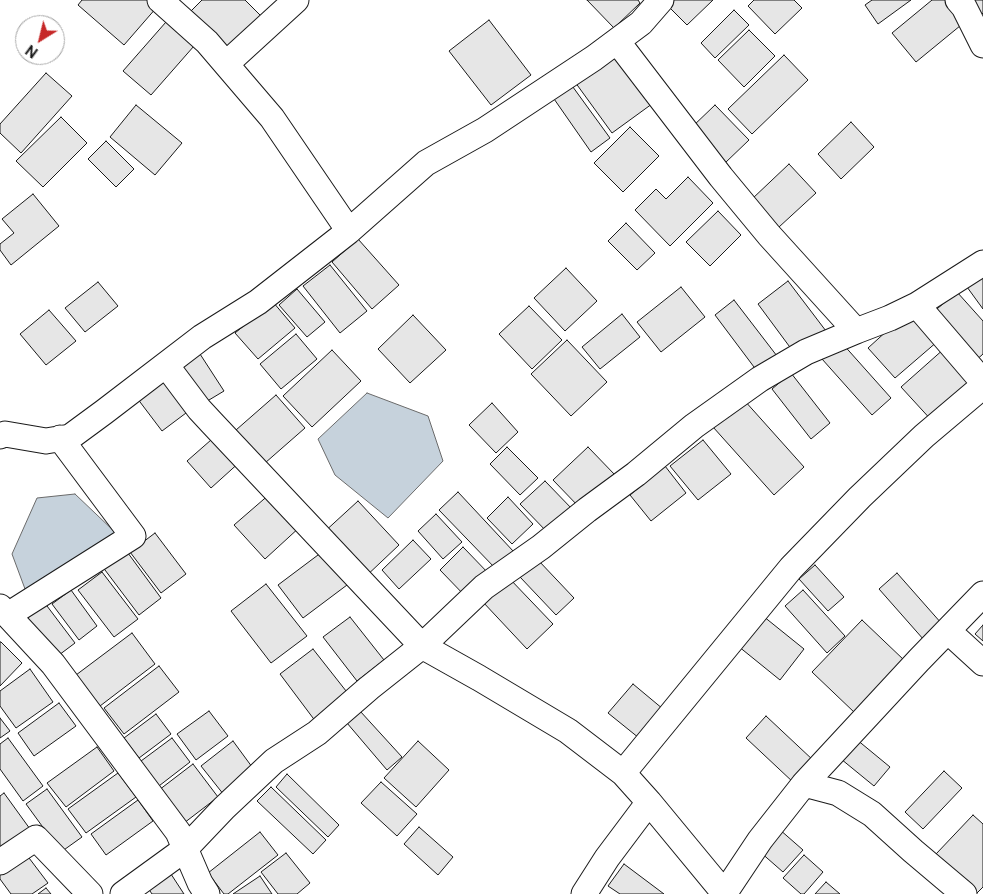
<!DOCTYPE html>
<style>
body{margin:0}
#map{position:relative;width:983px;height:894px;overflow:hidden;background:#fff;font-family:"Public Sans",sans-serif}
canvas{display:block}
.north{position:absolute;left:15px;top:15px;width:50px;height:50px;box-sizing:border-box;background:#fff;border:1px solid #a3a3a3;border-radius:50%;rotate:216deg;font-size:14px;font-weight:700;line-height:20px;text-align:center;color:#1a1a1a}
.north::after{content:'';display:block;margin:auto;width:18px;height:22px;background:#c62828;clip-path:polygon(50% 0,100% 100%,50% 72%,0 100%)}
</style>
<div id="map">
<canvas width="983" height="894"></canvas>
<div class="north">N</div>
</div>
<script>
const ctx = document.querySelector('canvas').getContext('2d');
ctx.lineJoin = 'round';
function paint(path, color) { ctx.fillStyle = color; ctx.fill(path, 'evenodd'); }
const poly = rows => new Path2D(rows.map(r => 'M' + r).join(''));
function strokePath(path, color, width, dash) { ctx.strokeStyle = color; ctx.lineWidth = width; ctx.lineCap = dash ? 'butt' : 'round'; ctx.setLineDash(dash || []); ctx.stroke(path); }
const water = poly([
 [367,393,428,416,443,461,388,518,335,475,318,439,367,393],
 [75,494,117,534,28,597,12,554,37,498,75,494]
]);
paint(water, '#c6d2dc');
strokePath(water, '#6a6a6a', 1);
const building = poly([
 [82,0,150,0,157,7,124,45,78,5,82,0],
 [202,0,245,0,266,21,228,59,185,17,202,0],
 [587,0,638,0,640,3,614,28,587,0],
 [672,0,713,0,687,25,667,5,672,0],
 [754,0,794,0,802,8,775,34,748,6,754,0],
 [872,0,911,0,878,24,865,5,872,0],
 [932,0,948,0,966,21,916,62,892,33,932,0],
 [964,0,983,0,983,13,978,18,964,0],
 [734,10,749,25,715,58,701,43,734,10],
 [489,20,531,75,491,105,449,51,489,20],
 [166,22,194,46,151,95,123,71,166,22],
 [749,30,775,56,744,87,718,60,749,30],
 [620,51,656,101,612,133,575,82,620,51],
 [784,55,808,80,752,134,728,109,784,55],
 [46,73,72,96,21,153,0,133,0,124,46,73],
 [570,83,610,138,591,152,552,96,570,83],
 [136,105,182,143,155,175,110,137,136,105],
 [715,105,749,140,725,163,691,128,715,105],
 [61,117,87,143,43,187,16,161,61,117],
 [851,122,874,147,841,179,818,154,851,122],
 [630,127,659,156,623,192,594,163,630,127],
 [106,141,134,169,116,187,88,159,106,141],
 [789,164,816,193,779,227,752,199,789,164],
 [688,177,713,203,670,246,635,210,656,189,666,199,688,177],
 [33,194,59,226,11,265,0,250,0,244,14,233,2,219,33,194],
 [718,211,741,235,710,266,686,242,718,211],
 [626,223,655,253,637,270,608,241,626,223],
 [358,239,399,285,372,309,332,262,358,239],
 [330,265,367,311,340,333,303,286,330,265],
 [566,268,597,301,565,331,534,298,566,268],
 [983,275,983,309,967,287,983,275],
 [788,281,826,331,795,354,758,304,788,281],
 [98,282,118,306,85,332,65,308,98,282],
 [681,287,705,317,661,352,637,322,681,287],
 [297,289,325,322,307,337,279,305,297,289],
 [957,292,983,321,983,354,974,362,931,314,957,292],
 [734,300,777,356,757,371,715,315,734,300],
 [273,302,295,328,258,359,235,333,273,302],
 [529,306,562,340,532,369,499,334,529,306],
 [49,310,76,341,46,365,20,334,49,310],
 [910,310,938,341,895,378,868,348,910,310],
 [622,314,640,337,600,369,582,347,622,314],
 [413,315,446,350,410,383,378,349,413,315],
 [296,334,317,359,281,389,260,364,296,334],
 [567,340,607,382,571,416,531,374,567,340],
 [841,342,891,398,872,415,822,359,841,342],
 [945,348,977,384,934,423,901,387,945,348],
 [332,350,361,381,312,427,283,396,332,350],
 [200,354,224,391,199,406,175,369,200,354],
 [791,373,830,423,811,439,772,389,791,373],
 [169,374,194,407,162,431,137,398,169,374],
 [276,395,305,428,265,463,236,430,276,395],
 [744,400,804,467,774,495,713,427,744,400],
 [492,403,518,432,496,453,469,425,492,403],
 [219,433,242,460,211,488,187,461,219,433],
 [703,440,731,474,698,500,670,466,703,440],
 [507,447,538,478,520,495,490,464,507,447],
 [588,447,616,476,581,509,553,480,588,447],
 [665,466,686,493,651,521,630,495,665,466],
 [545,481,574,511,549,534,520,504,545,481],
 [458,492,514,552,496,569,439,510,458,492],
 [271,493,301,526,265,559,234,525,271,493],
 [508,497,533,524,512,544,487,518,508,497],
 [358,501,399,545,363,579,322,534,358,501],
 [436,514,462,542,443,559,418,531,436,514],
 [155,533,186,574,161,593,130,552,155,533],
 [413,540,431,559,399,589,382,570,413,540],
 [463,547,491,576,468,599,440,570,463,547],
 [125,549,161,598,139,615,102,566,125,549],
 [322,552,347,585,303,618,278,585,322,552],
 [538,560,574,598,556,615,520,577,538,560],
 [815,565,844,597,828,611,799,579,815,565],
 [102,572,138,619,114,637,78,590,102,572],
 [897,573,942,624,924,640,879,589,897,573],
 [508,577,553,624,527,649,482,601,508,577],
 [266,584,307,636,271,663,231,611,266,584],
 [71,590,97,626,79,640,52,604,71,590],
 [803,590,845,636,827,653,785,606,803,590],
 [44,602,75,643,55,658,24,617,44,602],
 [763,616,804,649,780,680,738,646,763,616],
 [350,617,384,660,357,681,323,637,350,617],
 [862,620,905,661,855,713,812,672,862,620],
 [983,625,983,641,975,634,983,625],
 [132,633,155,664,100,706,76,675,132,633],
 [0,642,1,642,22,663,0,686,0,642],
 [313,649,350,696,316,722,280,674,313,649],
 [159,666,179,692,124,734,104,708,159,666],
 [30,669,53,702,16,728,0,706,0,691,30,669],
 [633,684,663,709,639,738,608,713,633,684],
 [59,703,76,726,34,756,18,733,59,703],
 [209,711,228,736,196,760,177,734,209,711],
 [360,711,402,757,387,770,347,723,360,711],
 [156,714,171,734,139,758,124,738,156,714],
 [766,716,814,761,794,783,746,738,766,716],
 [0,718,10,731,0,738,0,718],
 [8,738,43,786,23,801,0,769,0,744,8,738],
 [172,738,190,762,155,789,137,764,172,738],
 [856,739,890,767,874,786,841,759,856,739],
 [233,741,255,771,224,795,201,766,233,741],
 [418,741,449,770,416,807,384,778,418,741],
 [97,747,114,771,66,807,47,783,97,747],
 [193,764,218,797,184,823,159,790,193,764],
 [944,771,962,788,923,829,905,812,944,771],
 [118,773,136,797,86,833,68,809,118,773],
 [287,774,339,825,328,837,276,787,287,774],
 [381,782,417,814,397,836,361,803,381,782],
 [271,787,326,840,313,854,257,801,271,787],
 [47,789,82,837,61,852,26,804,47,789],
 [4,793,30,829,0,850,0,796,4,793],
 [138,800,153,821,106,855,91,834,138,800],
 [973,815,983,824,983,887,977,893,936,854,973,815],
 [419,827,453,857,438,875,404,844,419,827],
 [779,829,803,850,783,872,759,851,779,829],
 [260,832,278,855,228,894,224,894,208,873,260,832],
 [23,850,48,883,32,894,11,894,0,879,0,867,23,850],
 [286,853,310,883,297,894,278,894,261,872,286,853],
 [804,855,823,872,804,894,801,894,783,878,804,855],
 [624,864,664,894,620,894,608,886,624,864],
 [169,871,184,894,152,894,146,885,169,871],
 [260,876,272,894,233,894,260,876],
 [826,882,840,894,815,894,826,882],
 [46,888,51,894,38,894,46,888]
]);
paint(building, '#e6e6e6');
strokePath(building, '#1a1a1a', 1);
const street = poly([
 [160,0,207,42,272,118,349,231],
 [958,0,964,7,983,45],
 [617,41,721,177,769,235,856,331],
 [226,64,296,0],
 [917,305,983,382],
 [166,365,199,409,212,423,422,646,479,678,568,731,623,773,649,802,725,894],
 [0,436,5,434,46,441,70,437,104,412,202,337,258,302,349,231,426,163,485,130,594,58,641,23,661,0],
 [0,607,53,664,178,832,200,883,207,894],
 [8,615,133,536,60,438],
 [948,631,983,663],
 [623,773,791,568,860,497,924,436,983,386],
 [804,784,838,793,872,814,913,851,964,894],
 [0,862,36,838,90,894],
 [123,894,185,849,224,808,274,761,317,733,369,688,422,646,484,587,541,547,587,510,636,474,694,426,760,379,806,352,856,331,890,318,917,305,983,263],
 [584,894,607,858,649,802],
 [724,894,760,840,804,784,919,660,983,594]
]);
strokePath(street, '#1a1a1a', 27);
strokePath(street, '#fff', 25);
</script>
